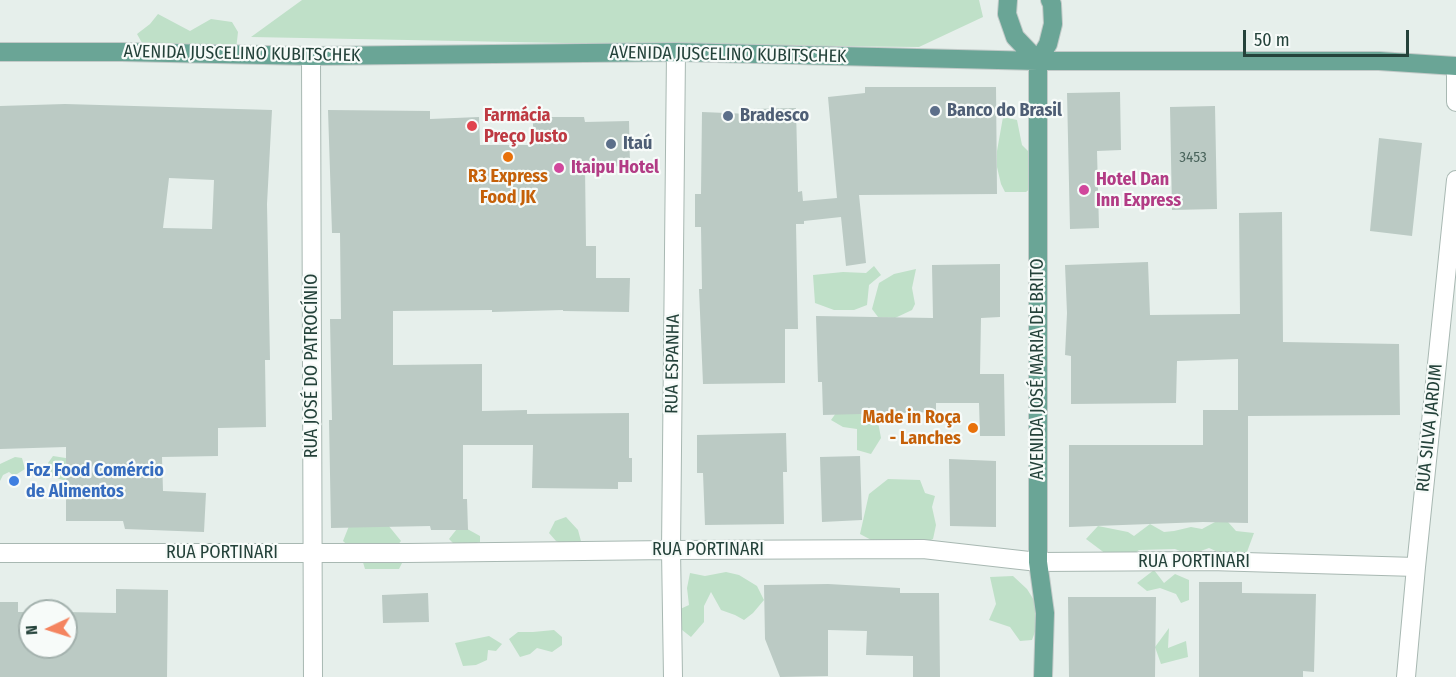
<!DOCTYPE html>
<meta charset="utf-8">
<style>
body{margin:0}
#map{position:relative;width:1456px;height:677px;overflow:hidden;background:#e6efeb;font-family:"Fira Sans Condensed",sans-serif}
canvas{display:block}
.north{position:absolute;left:18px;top:599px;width:60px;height:60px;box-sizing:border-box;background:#f7fbf9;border:2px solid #a3b1ad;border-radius:50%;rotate:266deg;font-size:16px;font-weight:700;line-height:24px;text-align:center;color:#24423a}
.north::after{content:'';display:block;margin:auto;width:21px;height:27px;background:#f4845f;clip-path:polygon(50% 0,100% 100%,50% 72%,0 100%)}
.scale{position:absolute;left:1243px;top:30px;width:166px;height:27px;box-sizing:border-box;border:3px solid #24423a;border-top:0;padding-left:8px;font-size:18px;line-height:21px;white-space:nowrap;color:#24423a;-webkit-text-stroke:4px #f7fbf9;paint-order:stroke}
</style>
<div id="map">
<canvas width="1456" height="677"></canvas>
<div class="north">N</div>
<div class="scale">50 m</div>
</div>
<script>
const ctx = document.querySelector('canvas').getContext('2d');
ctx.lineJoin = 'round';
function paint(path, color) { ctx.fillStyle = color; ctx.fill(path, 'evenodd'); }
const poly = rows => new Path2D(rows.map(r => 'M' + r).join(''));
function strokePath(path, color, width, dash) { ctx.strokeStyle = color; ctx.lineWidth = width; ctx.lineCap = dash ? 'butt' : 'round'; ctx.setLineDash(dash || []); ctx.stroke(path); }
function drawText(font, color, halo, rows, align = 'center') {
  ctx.font = font + ' "Fira Sans Condensed",sans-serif'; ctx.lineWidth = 4.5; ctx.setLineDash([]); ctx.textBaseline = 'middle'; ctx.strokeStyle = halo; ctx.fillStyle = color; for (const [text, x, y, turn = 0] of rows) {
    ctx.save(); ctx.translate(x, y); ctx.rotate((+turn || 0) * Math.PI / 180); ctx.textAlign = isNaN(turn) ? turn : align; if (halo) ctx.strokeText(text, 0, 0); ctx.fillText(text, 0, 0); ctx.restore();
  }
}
paint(poly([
 [302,0,979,0,983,17,919,47,617,44,251,37],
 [158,14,190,31,211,19,232,22,238,32,236,50,146,50,137,34,150,24],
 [1003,117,1017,120,1022,145,1030,153,1032,187,1026,192,1005,192,1001,184,997,167,997,151],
 [874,266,881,275,869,285,867,305,854,310,834,310,815,303,813,275,843,272,866,273],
 [916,269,912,288,915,304,912,310,895,318,878,317,872,309,879,283,894,274],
 [841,406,866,406,878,422,881,438,871,454,857,450,857,429,843,427,831,420],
 [53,456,72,459,66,481,50,476,48,463],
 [15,457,22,458,25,469,14,476,9,472,3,475,0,481,0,464],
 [888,479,920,480,925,493,935,496,932,507,936,525,933,539,917,547,875,542,860,534,869,494],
 [566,517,578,530,582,545,566,545,556,541,549,533,555,521],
 [1215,522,1228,522,1236,531,1254,533,1244,560,1229,557,1209,548,1190,555,1175,549,1139,550,1127,559,1110,557,1086,539,1098,526,1128,532,1134,536,1150,524,1164,532,1174,531,1191,527,1202,529],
 [388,525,401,541,391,553,403,561,399,569,365,569,362,559,343,541,349,526],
 [460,525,480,536,480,542,469,545,456,546,449,539],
 [1154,570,1164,583,1175,574,1189,580,1189,600,1181,603,1176,594,1160,588,1147,591,1137,583],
 [726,572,739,575,757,586,764,600,753,613,744,620,735,615,721,610,711,592,704,606,704,622,691,637,677,626,678,610,689,605,687,588,690,573,705,576],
 [1013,576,1027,589,1042,613,1032,640,1020,641,1010,627,989,620,996,604,990,577],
 [1169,628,1168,648,1186,641,1188,657,1161,664,1155,647],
 [554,630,562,637,562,645,552,652,537,648,530,654,520,657,509,639,518,632,533,632],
 [489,636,502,644,496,651,488,650,487,660,476,665,463,666,455,643]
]), '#bfe0c8');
paint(poly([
 [865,87,996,87,997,194,859,195,866,263,846,266,841,217,804,221,804,224,796,224,798,329,785,329,785,383,703,384,699,289,702,289,701,227,695,227,695,194,701,194,702,112,750,114,750,109,796,108,798,192,802,191,803,201,837,198,828,97,865,93],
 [1120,92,1121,150,1097,151,1099,228,1070,229,1067,93],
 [65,104,272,110,267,204,270,360,265,360,266,427,218,428,218,456,162,457,163,491,206,493,204,532,125,529,123,521,66,521,66,447,0,449,0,106],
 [169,178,214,180,212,229,163,228],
 [1215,106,1217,209,1172,210,1170,107],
 [328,110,430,111,430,119,479,117,480,145,533,145,533,117,584,117,585,122,629,121,630,166,585,167,586,246,596,246,596,278,630,278,629,312,563,311,563,310,492,312,492,310,393,311,393,365,482,364,482,411,527,410,527,414,629,413,629,458,632,458,632,482,618,482,618,489,532,488,533,445,463,445,463,499,467,499,468,530,431,530,430,526,331,528,329,420,332,420,330,319,341,319,340,233,332,233],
 [1379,138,1422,143,1412,236,1370,231],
 [1282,212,1283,342,1399,344,1400,415,1248,416,1248,523,1203,522,1069,527,1069,445,1203,445,1203,410,1238,410,1238,359,1177,361,1176,403,1071,404,1071,356,1065,355,1067,313,1065,265,1148,262,1150,315,1240,314,1239,213],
 [1000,264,1000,317,981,318,980,374,1004,374,1005,436,980,436,979,403,936,403,936,412,823,415,822,382,818,382,816,316,933,318,932,265],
 [786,433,787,472,783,472,784,524,705,525,703,473,697,473,697,435],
 [860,456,862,520,822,522,820,457],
 [949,459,996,461,996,527,950,526],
 [1199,582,1242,582,1242,593,1316,594,1314,672,1303,671,1303,677,1199,677],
 [828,584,900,588,900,593,939,593,940,677,913,677,913,656,866,655,867,631,828,630,828,676,780,677,765,639,764,585],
 [116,589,168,590,167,677,0,677,0,602,18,602,18,612,30,612,30,647,66,647,66,612,116,613],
 [428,593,429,622,383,623,382,595],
 [1068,597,1156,597,1155,677,1069,677]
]), '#bbcac4');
const minor = poly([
 [311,56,313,677],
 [1456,66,1456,102],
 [0,553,407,553,671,550,923,549,1038,562,1210,561,1416,567],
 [673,677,671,550,676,52],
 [1406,677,1416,567,1456,180]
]);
const major = poly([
 [1008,0,1007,14,1015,37,1038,61],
 [0,52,122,52,311,56,676,52,1038,61,1379,61,1456,66],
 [1038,61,1038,562,1045,613,1043,677],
 [1038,61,1048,44,1053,24,1052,4,1050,0]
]);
strokePath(minor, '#a8b8b2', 20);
strokePath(major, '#c2cac8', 20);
strokePath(minor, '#fff', 18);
strokePath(major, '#6aa596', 18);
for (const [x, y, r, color] of [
 [935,111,6,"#5c6f8a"],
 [728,116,6,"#5c6f8a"],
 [472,126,6,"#e0444e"],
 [611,144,6,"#5c6f8a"],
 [508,157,6,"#e8710a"],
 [559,168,6,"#d1479c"],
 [1084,190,6,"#d1479c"],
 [973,428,6,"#e8710a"],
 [14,481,6,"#3f7fe0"]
]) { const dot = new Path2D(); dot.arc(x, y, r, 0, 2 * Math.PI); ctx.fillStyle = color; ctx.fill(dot); strokePath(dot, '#f7fbf9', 2); }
drawText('15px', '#4a645c', null, [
 ["3453",1193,158]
]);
drawText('18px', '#24423a', '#f7fbf9', [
 ["AVENIDA JUSCELINO KUBITSCHEK",242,54,1],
 ["AVENIDA JUSCELINO KUBITSCHEK",728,55,1],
 ["RUA ESPANHA",673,364,-89],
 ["RUA JOSÉ DO PATROCÍNIO",312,366,-90],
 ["AVENIDA JOSÉ MARIA DE BRITO",1038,369,-90],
 ["RUA SILVA JARDIM",1430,428,-84],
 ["RUA PORTINARI",708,550],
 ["RUA PORTINARI",222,553],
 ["RUA PORTINARI",1194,562]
]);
drawText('bold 18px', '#4e5e75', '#f7fbf9', [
 ["Banco do Brasil",947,111],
 ["Bradesco",740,116],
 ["Itaú",623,144]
], 'left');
drawText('bold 18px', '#be3a42', '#f7fbf9', [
 ["Farmácia",484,116],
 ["Preço Justo",484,137]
], 'left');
drawText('bold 18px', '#b23c85', '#f7fbf9', [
 ["Itaipu Hotel",571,168],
 ["Hotel Dan",1096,180],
 ["Inn Express",1096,201]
], 'left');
drawText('bold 18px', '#c56008', '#f7fbf9', [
 ["R3 Express",508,177],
 ["Food JK",508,198],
 ["Made in Roça",961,418,"right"],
 ["- Lanches",961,439,"right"]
]);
drawText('bold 18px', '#366cbe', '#f7fbf9', [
 ["Foz Food Comércio",26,471],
 ["de Alimentos",26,492]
], 'left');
</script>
